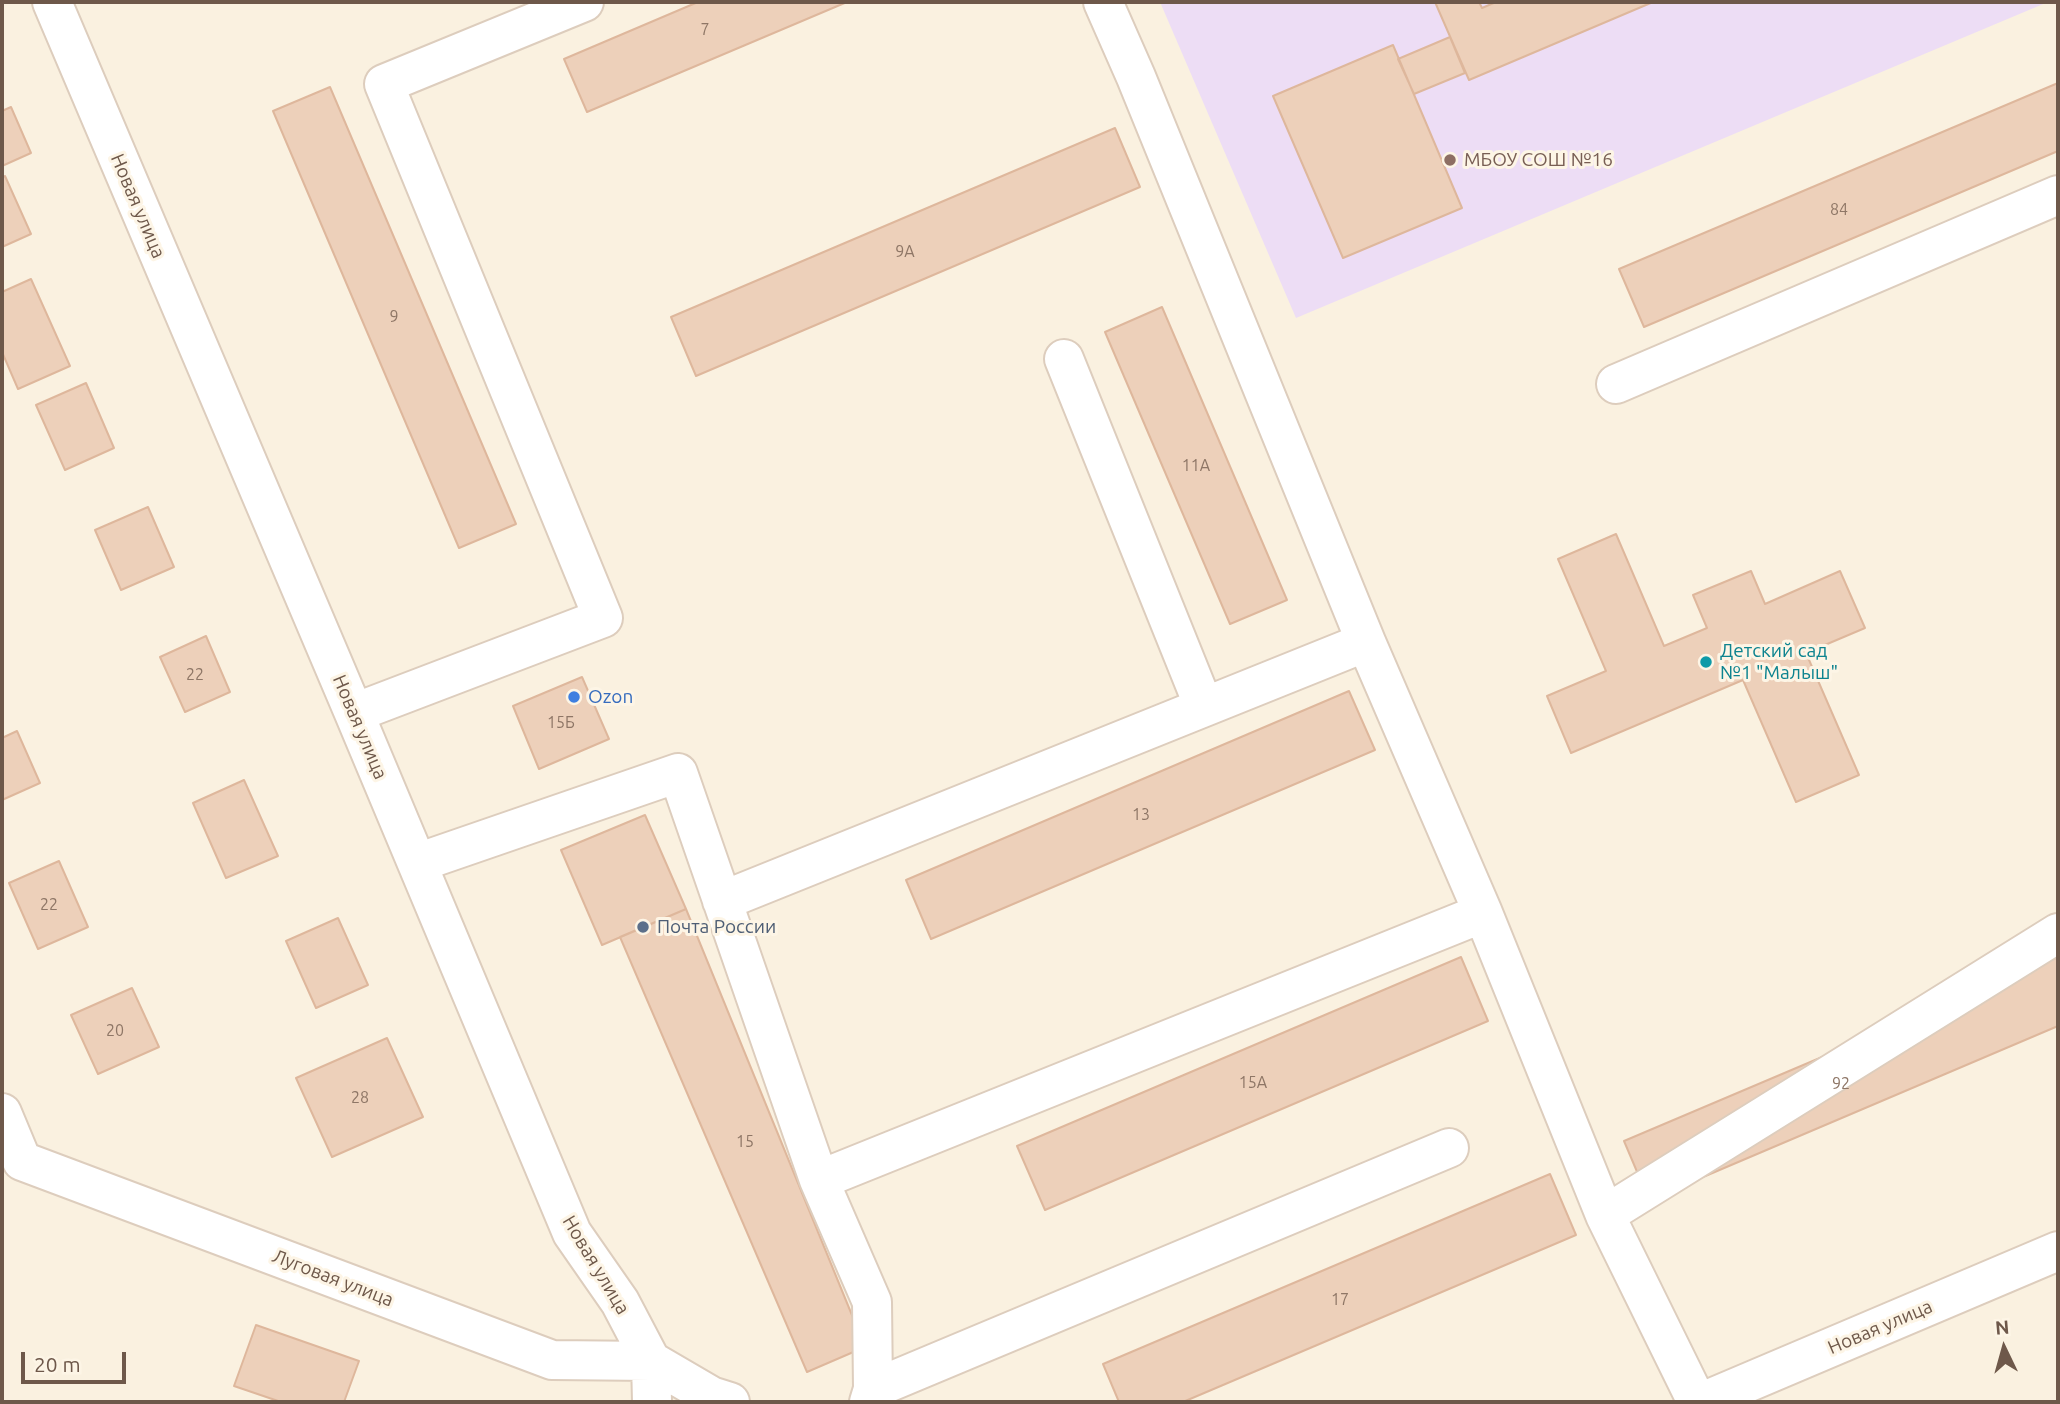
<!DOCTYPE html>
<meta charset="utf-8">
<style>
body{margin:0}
#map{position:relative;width:2060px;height:1404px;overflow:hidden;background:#faf1e0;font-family:Ubuntu,sans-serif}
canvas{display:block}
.frame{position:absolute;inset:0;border:4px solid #6e584a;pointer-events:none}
.north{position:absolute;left:1969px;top:1313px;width:70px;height:70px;-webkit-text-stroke:5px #fdf5e6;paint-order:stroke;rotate:355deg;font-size:19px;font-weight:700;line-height:28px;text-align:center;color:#6e584a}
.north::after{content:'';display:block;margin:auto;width:24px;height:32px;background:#6e584a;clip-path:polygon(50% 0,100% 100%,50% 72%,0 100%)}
.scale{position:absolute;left:21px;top:1352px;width:105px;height:32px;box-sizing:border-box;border:4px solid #6e584a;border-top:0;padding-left:9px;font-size:21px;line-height:24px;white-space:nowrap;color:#6e584a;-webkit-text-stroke:5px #fdf5e6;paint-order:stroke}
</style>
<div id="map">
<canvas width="2060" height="1404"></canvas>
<div class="frame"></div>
<div class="north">N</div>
<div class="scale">20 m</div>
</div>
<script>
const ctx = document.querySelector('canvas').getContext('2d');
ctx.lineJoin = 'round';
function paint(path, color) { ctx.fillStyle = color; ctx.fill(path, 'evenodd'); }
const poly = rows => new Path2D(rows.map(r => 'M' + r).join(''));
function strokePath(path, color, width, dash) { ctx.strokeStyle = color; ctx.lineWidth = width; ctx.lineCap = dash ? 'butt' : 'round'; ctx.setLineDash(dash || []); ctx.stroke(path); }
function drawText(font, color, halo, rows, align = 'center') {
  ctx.font = font + ' Ubuntu,sans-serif'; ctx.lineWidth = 6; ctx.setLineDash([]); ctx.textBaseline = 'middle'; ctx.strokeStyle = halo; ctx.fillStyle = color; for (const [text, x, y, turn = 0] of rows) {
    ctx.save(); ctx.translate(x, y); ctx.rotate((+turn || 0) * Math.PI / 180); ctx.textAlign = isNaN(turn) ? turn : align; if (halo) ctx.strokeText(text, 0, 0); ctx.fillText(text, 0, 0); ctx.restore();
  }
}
paint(poly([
 [1160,2,2048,2,1296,318]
]), '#edddf5');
const building = poly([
 [698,2,847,2,587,112,564,59,698,2],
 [1435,2,1479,2,1482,8,1496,2,1653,2,1469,80,1435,2],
 [1450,37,1465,73,1414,94,1398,59,1450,37],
 [1393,45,1462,208,1343,258,1273,96,1393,45],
 [2058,83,2058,151,1644,327,1619,269,2058,83],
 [330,87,516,524,459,548,273,111,330,87],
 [11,107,31,153,2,166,2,111,11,107],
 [1115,128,1140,187,696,376,671,317,1115,128],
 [5,176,31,234,2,247,2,178,5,176],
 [31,279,70,366,18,389,2,352,2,292,31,279],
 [1162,307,1287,600,1230,624,1105,332,1162,307],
 [86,383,114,448,65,470,36,405,86,383],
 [148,507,174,567,121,590,95,530,148,507],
 [1616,534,1664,646,1707,628,1693,595,1751,571,1765,604,1840,571,1865,628,1806,653,1859,775,1796,802,1743,680,1571,753,1547,696,1606,671,1558,559,1616,534],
 [206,636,230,692,185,712,160,657,206,636],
 [582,677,609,739,539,769,513,706,582,677],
 [1349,691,1375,750,931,939,906,880,1349,691],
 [17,731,40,783,2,800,2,738,17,731],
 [244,780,278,856,226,878,193,803,244,780],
 [645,815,686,909,602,945,561,850,645,815],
 [59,861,88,927,38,949,9,883,59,861],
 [686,909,865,1347,807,1372,620,937,686,909],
 [338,918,368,985,316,1008,286,941,338,918],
 [1461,957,1488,1021,1045,1210,1017,1146,1461,957],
 [2058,957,2058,1026,1649,1200,1624,1141,2058,957],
 [132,988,159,1047,98,1074,71,1015,132,988],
 [387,1038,423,1117,332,1157,296,1078,387,1038],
 [1550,1174,1576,1235,1183,1402,1119,1402,1103,1364,1550,1174],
 [256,1325,359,1361,344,1402,281,1402,234,1386,256,1325]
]);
paint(building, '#edd0ba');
strokePath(building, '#deb79c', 2);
const minor = poly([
 [52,2,354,713,572,1233,620,1302,651,1361,711,1396,730,1402],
 [1103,2,1136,77,1366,642,1483,913,1605,1215,1697,1402],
 [1064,359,1204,707],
 [1616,384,2058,195],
 [354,713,603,618,384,84,584,2],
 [417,863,678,773,819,1180],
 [722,901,1366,642],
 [2,1113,22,1161,552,1360,651,1361,652,1402],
 [1605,1215,2058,933],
 [873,1389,872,1302,819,1180,1483,913],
 [869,1402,873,1389,1449,1148],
 [1702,1402,2058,1251]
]);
strokePath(minor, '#ddcdbd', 42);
strokePath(minor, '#fff', 38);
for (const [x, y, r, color] of [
 [1450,160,7,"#8d6e63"],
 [1706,662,7,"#0f9aa8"],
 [574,697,7,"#3f7fe0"],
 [643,927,7,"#5c6f8a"]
]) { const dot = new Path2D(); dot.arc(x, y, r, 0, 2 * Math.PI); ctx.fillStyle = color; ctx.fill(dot); strokePath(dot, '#fdf5e6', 2.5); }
drawText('16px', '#8e7666', null, [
 ["7",705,30],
 ["84",1839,210],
 ["9А",905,252],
 ["9",394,317],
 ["11А",1196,466],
 ["22",195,675],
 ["15Б",561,723],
 ["13",1141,815],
 ["22",49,905],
 ["20",115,1031],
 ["15А",1253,1083],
 ["92",1841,1084],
 ["28",360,1098],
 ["15",745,1142],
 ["17",1340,1300]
]);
drawText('19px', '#785e54', '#fdf5e6', [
 ["МБОУ СОШ №16",1464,160]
], 'left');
drawText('19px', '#6e584a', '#fdf5e6', [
 ["Новая улица",138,206,67],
 ["Новая улица",360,727,67],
 ["Новая улица",596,1265,59],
 ["Луговая улица",333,1278,21],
 ["Новая улица",1880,1327,-23]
]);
drawText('19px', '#0d838f', '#fdf5e6', [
 ["Детский сад",1720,651],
 ["№1 \"Малыш\"",1720,673]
], 'left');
drawText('19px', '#366cbe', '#fdf5e6', [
 ["Ozon",588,697]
], 'left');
drawText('19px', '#4e5e75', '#fdf5e6', [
 ["Почта России",657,927]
], 'left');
</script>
